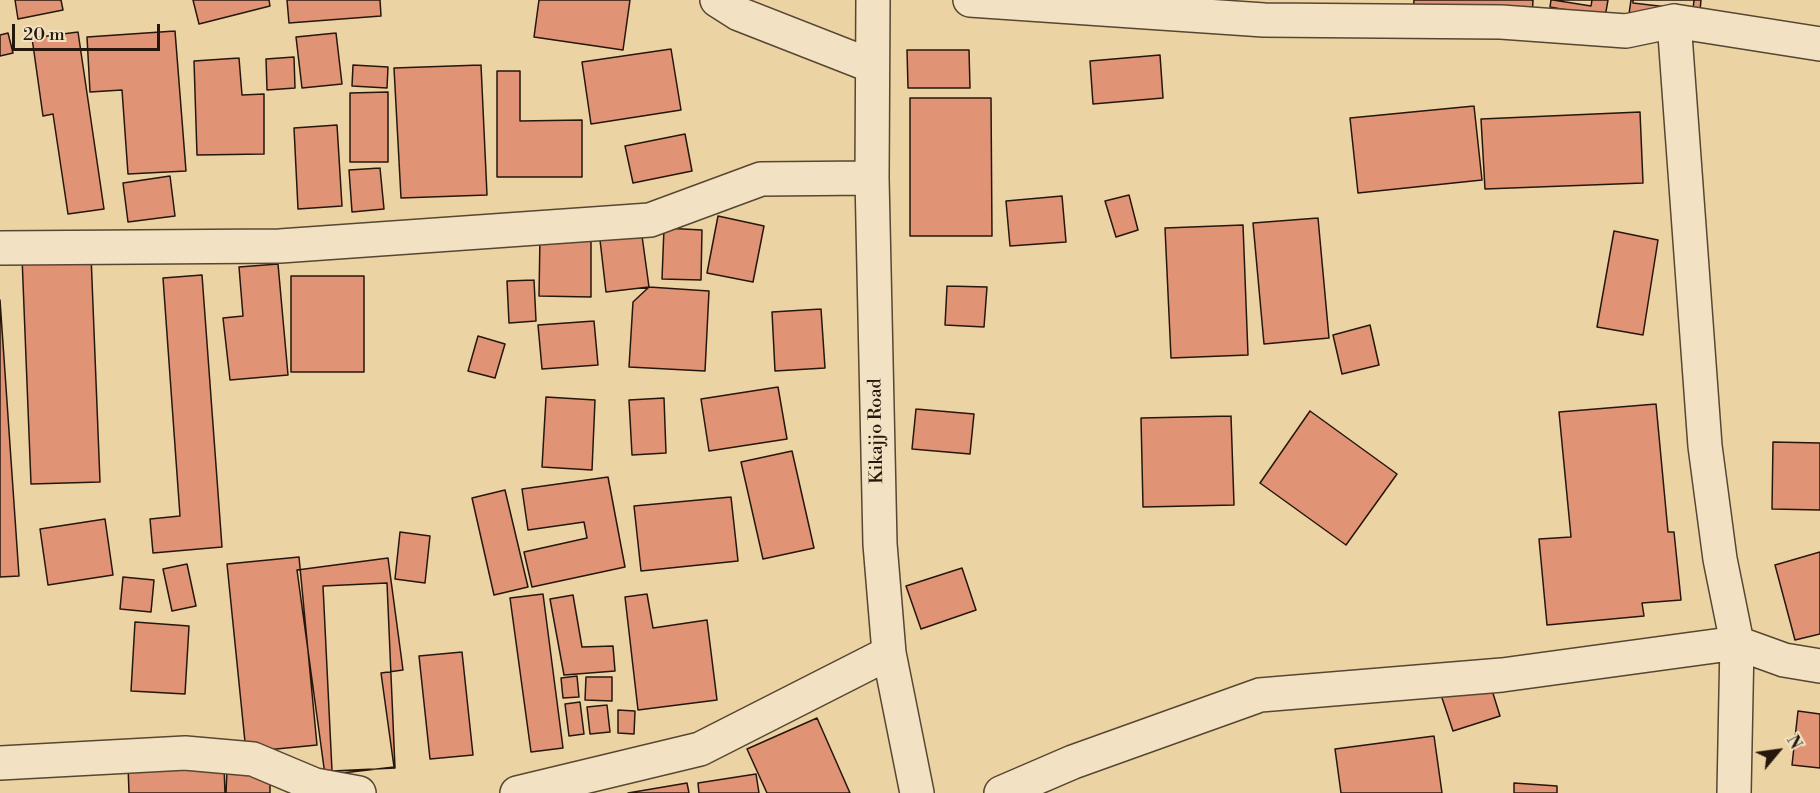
<!DOCTYPE html>
<style>
body{margin:0}
#map{position:relative;width:1820px;height:793px;overflow:hidden;background:#ebd3a3;font-family:"Libre Bodoni",serif}
canvas{display:block}
.north{position:absolute;left:1748px;top:721px;width:60px;height:60px;-webkit-text-stroke:4px #f2e2c3;paint-order:stroke;rotate:61deg;font-size:16px;font-weight:700;line-height:24px;text-align:center;color:#26170d}
.north::after{content:'';display:block;margin:auto;width:21px;height:27px;background:#26170d;clip-path:polygon(50% 0,100% 100%,50% 72%,0 100%)}
.scale{position:absolute;left:12px;top:24px;width:148px;height:27px;box-sizing:border-box;border:3px solid #26170d;border-top:0;padding-left:8px;font-size:18px;line-height:21px;white-space:nowrap;color:#26170d;-webkit-text-stroke:4px #f2e2c3;paint-order:stroke}
</style>
<div id="map">
<canvas width="1820" height="793"></canvas>
<div class="north">N</div>
<div class="scale">20 m</div>
</div>
<script>
const ctx = document.querySelector('canvas').getContext('2d');
ctx.lineJoin = 'round';
function paint(path, color) { ctx.fillStyle = color; ctx.fill(path, 'evenodd'); }
const poly = rows => new Path2D(rows.map(r => 'M' + r).join(''));
function strokePath(path, color, width, dash) { ctx.strokeStyle = color; ctx.lineWidth = width; ctx.lineCap = dash ? 'butt' : 'round'; ctx.setLineDash(dash || []); ctx.stroke(path); }
function drawText(font, color, halo, rows, align = 'center') {
  ctx.font = font + ' "Libre Bodoni",serif'; ctx.lineWidth = 6; ctx.setLineDash([]); ctx.textBaseline = 'middle'; ctx.strokeStyle = halo; ctx.fillStyle = color; for (const [text, x, y, turn = 0] of rows) {
    ctx.save(); ctx.translate(x, y); ctx.rotate((+turn || 0) * Math.PI / 180); ctx.textAlign = isNaN(turn) ? turn : align; if (halo) ctx.strokeText(text, 0, 0); ctx.fillText(text, 0, 0); ctx.restore();
  }
}
const building = poly([
 [15,0,61,0,63,10,18,19,15,0],
 [193,0,269,0,270,6,199,24,193,0],
 [287,0,380,0,381,16,289,23,287,0],
 [539,0,630,0,623,50,534,37,539,0],
 [1414,0,1533,0,1531,38,1412,30,1414,0],
 [1551,0,1608,0,1605,17,1550,7,1551,0],
 [1553,0,1592,0,1591,6,1553,0],
 [1631,0,1701,0,1699,21,1629,14,1631,0],
 [1633,0,1694,0,1693,10,1633,3,1633,0],
 [175,31,186,171,128,174,122,90,90,92,87,37,175,31],
 [78,32,104,209,68,214,53,114,43,116,32,38,78,32],
 [8,33,13,53,0,56,0,35,8,33],
 [336,33,342,84,302,88,296,37,336,33],
 [671,49,681,110,591,124,582,62,671,49],
 [907,50,969,50,970,88,908,88,907,50],
 [1160,55,1163,98,1093,104,1090,61,1160,55],
 [294,57,295,88,267,90,266,59,294,57],
 [239,58,242,95,264,94,264,154,197,155,194,61,239,58],
 [353,65,388,67,387,88,352,86,353,65],
 [481,65,487,195,401,198,394,68,481,65],
 [497,71,520,71,520,121,582,120,582,177,497,177,497,71],
 [388,92,388,162,350,162,350,93,388,92],
 [910,98,991,98,992,236,910,236,910,98],
 [1474,106,1482,180,1358,193,1350,118,1474,106],
 [1640,112,1643,183,1485,189,1481,119,1640,112],
 [337,125,342,206,298,209,294,128,337,125],
 [685,134,692,171,633,183,625,146,685,134],
 [380,168,384,209,352,212,349,170,380,168],
 [170,176,175,216,128,222,123,183,170,176],
 [1129,195,1138,230,1116,237,1105,201,1129,195],
 [1062,196,1066,242,1010,246,1006,201,1062,196],
 [718,216,764,226,753,282,707,273,718,216],
 [1318,218,1329,338,1264,344,1253,223,1318,218],
 [1243,225,1248,355,1171,358,1165,228,1243,225],
 [664,228,702,230,701,280,662,279,664,228],
 [1614,231,1658,240,1643,335,1597,327,1614,231],
 [540,236,591,236,591,297,539,296,540,236],
 [642,236,649,287,606,292,600,240,642,236],
 [91,255,100,482,31,484,22,257,91,255],
 [278,264,288,375,230,380,223,318,243,316,239,267,278,264],
 [202,275,222,547,153,553,150,519,180,516,163,278,202,275],
 [291,276,364,276,364,372,291,372,291,276],
 [534,280,536,321,509,323,507,281,534,280],
 [947,286,987,287,984,327,945,325,947,286],
 [649,287,709,291,705,371,629,367,633,302,649,287],
 [0,300,19,576,0,577,0,300],
 [821,309,825,368,775,371,772,312,821,309],
 [594,321,598,365,542,369,538,325,594,321],
 [1370,325,1379,365,1342,374,1333,335,1370,325],
 [478,336,505,344,495,378,468,371,478,336],
 [778,387,787,439,709,451,701,399,778,387],
 [546,397,595,400,592,470,542,467,546,397],
 [664,398,666,453,632,455,629,400,664,398],
 [1656,404,1668,532,1674,532,1681,600,1642,603,1644,616,1547,625,1539,539,1571,537,1559,412,1656,404],
 [916,409,974,414,970,454,912,449,916,409],
 [1310,411,1397,474,1346,545,1260,483,1310,411],
 [1231,416,1234,505,1143,507,1141,418,1231,416],
 [1773,442,1820,443,1820,510,1772,509,1773,442],
 [792,451,814,548,763,559,741,462,792,451],
 [608,477,625,567,532,587,524,552,587,538,584,522,528,530,522,489,608,477],
 [505,490,528,587,494,595,472,498,505,490],
 [731,497,738,561,641,571,634,506,731,497],
 [105,519,113,575,48,585,40,529,105,519],
 [400,532,430,536,425,583,395,579,400,532],
 [1820,552,1820,634,1795,640,1775,565,1820,552],
 [299,557,317,745,246,752,227,564,299,557],
 [388,558,403,670,381,673,394,767,325,775,297,570,388,558],
 [187,564,196,606,172,611,163,569,187,564],
 [962,568,976,610,921,629,906,586,962,568],
 [123,577,154,580,151,612,120,609,123,577],
 [387,583,395,768,332,771,323,586,387,583],
 [543,594,563,748,531,752,510,598,543,594],
 [647,594,653,628,707,620,717,700,638,710,625,597,647,594],
 [573,595,582,647,613,646,615,671,564,675,550,599,573,595],
 [135,622,189,626,185,694,131,691,135,622],
 [462,652,473,755,430,759,419,656,462,652],
 [1487,674,1500,716,1453,731,1439,689,1487,674],
 [577,676,579,697,563,698,561,678,577,676],
 [586,677,612,677,612,701,585,700,586,677],
 [580,702,584,734,569,736,565,704,580,702],
 [607,705,610,732,590,734,587,707,607,705],
 [618,710,635,711,634,734,618,733,618,710],
 [1798,711,1820,714,1820,768,1792,765,1798,711],
 [817,718,850,793,767,793,747,749,817,718],
 [1434,736,1442,793,1341,793,1335,749,1434,736],
 [128,765,224,766,225,793,129,793,128,765],
 [227,771,270,774,270,793,226,793,227,771],
 [756,774,759,793,699,793,698,783,756,774],
 [687,783,689,793,628,793,687,783],
 [1514,783,1557,786,1557,793,1514,793,1514,783]
]);
paint(building, '#e19375');
strokePath(building, '#26170d', 1.5);
const minor = poly([
 [717,0,739,14,872,66],
 [873,0,872,178,880,544,889,653,917,793],
 [970,0,1264,20,1501,22,1626,31,1674,21,1705,446,1720,559,1737,643,1784,660,1820,666],
 [1674,21,1820,44],
 [0,248,280,246,650,220,761,179,872,178],
 [0,763,185,753,253,759,315,785,359,793],
 [517,793,700,749,889,653],
 [1001,793,1073,762,1260,695,1502,675,1737,643,1734,793]
]);
strokePath(minor, '#574632', 36);
strokePath(minor, '#f2e2c3', 33);
drawText('18px', '#26170d', '#f2e2c3', [
 ["Kikajjo Road",877,431,-91]
]);
</script>
